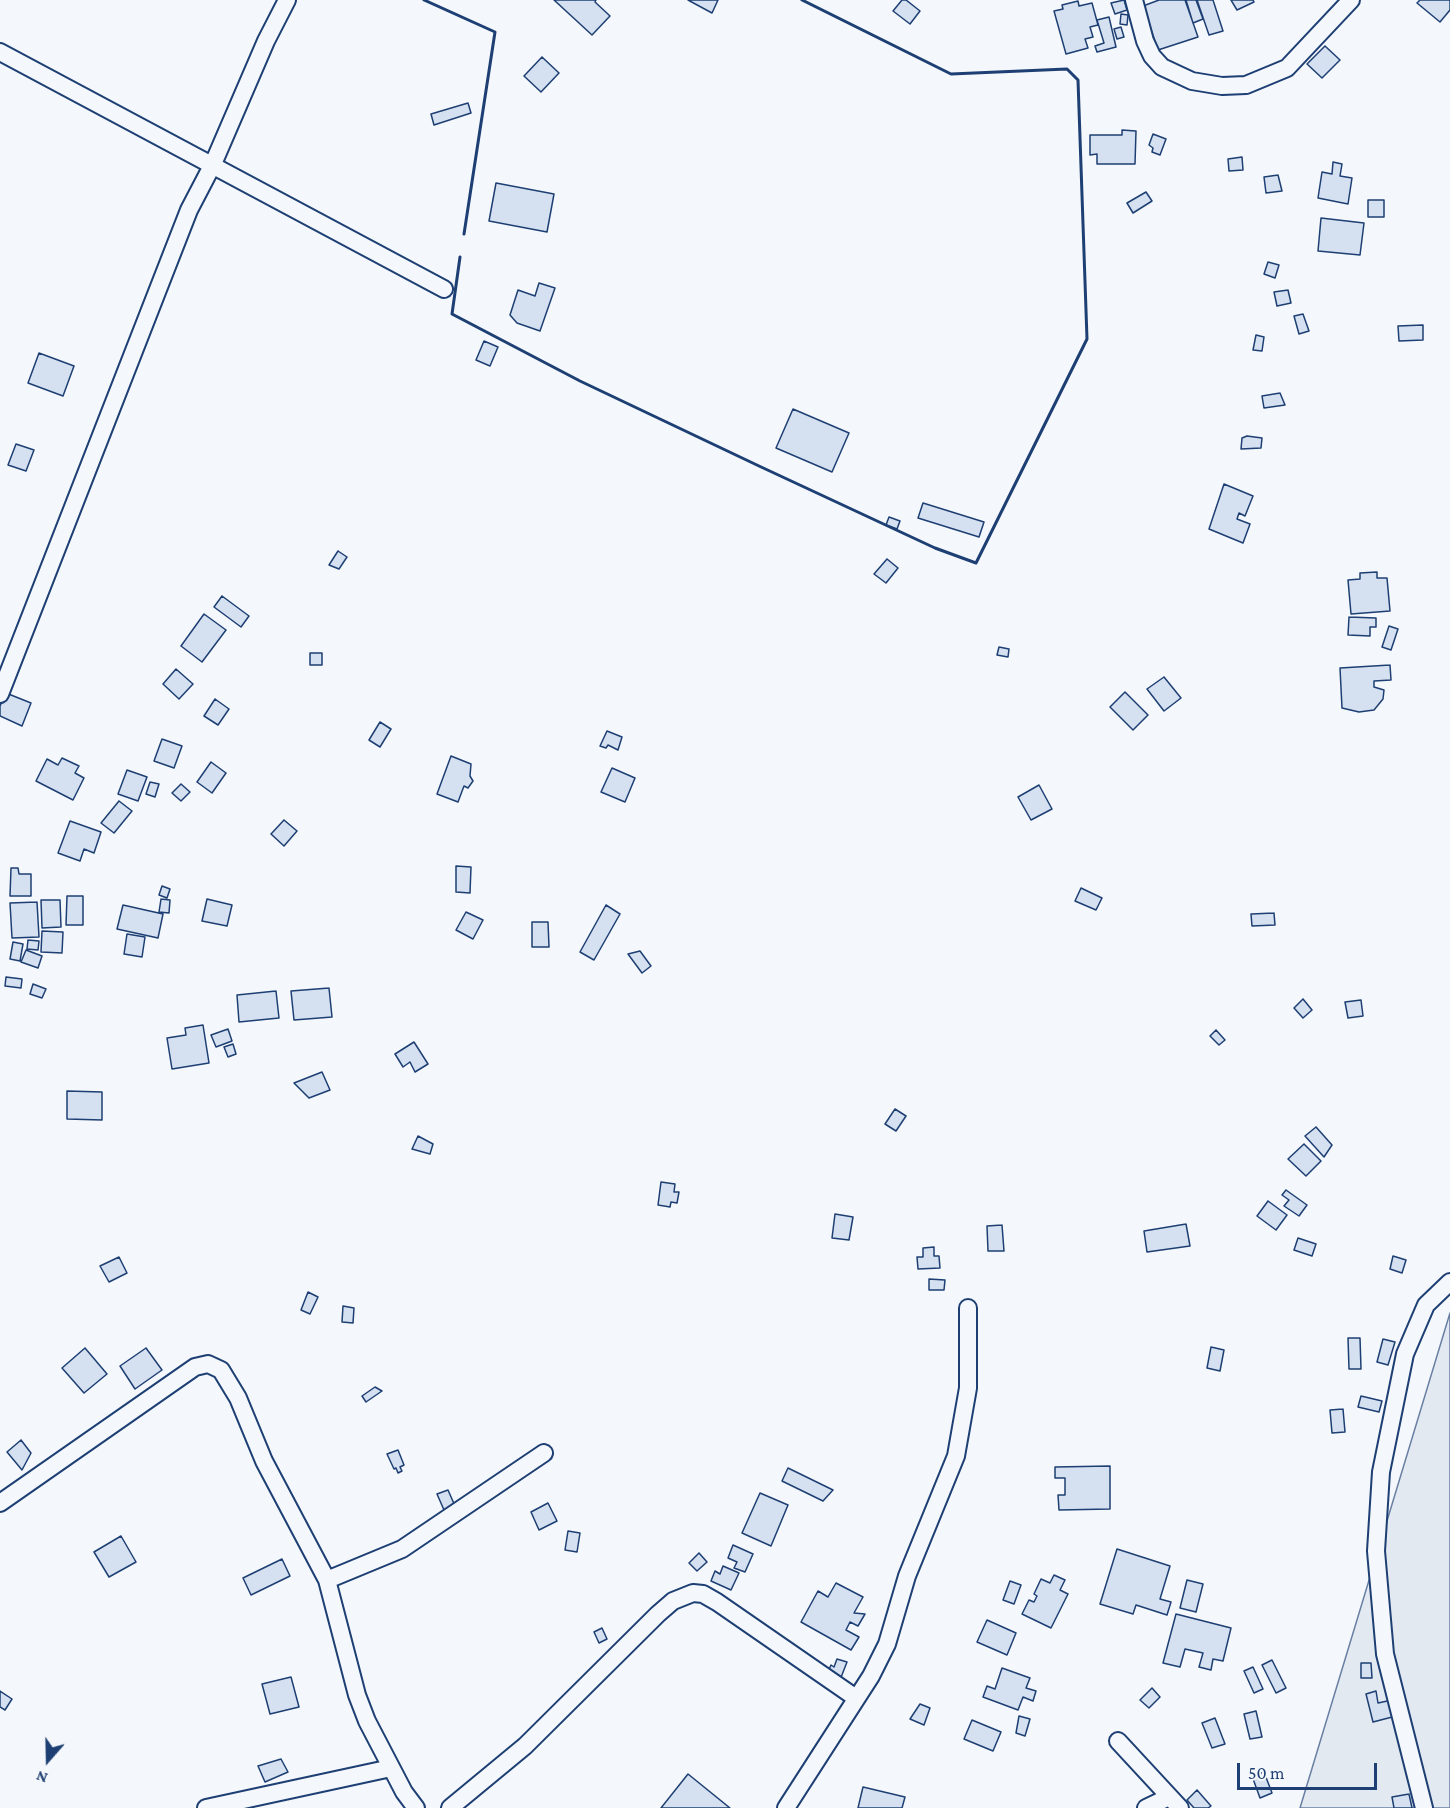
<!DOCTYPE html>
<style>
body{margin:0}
#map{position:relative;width:1450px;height:1808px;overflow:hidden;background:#f4f7fb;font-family:"Crimson Pro",serif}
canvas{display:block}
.north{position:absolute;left:18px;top:1730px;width:60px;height:60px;-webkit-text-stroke:4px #f4f7fb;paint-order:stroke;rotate:200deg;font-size:16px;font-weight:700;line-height:24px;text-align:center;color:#1d3f73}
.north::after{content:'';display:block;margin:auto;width:21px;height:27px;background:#1d3f73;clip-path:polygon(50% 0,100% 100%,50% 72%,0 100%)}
.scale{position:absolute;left:1237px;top:1763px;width:140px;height:27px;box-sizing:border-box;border:3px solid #1d3f73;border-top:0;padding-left:8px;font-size:18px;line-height:21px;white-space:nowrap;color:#1d3f73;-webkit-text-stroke:4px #f4f7fb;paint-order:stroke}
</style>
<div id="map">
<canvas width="1450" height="1808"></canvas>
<div class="north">N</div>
<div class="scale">50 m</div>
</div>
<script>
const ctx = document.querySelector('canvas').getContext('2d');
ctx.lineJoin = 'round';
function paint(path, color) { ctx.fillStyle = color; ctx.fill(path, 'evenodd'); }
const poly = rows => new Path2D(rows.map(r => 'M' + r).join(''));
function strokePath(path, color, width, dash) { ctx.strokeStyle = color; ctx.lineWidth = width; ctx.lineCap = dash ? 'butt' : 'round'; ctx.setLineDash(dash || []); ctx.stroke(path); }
const green = poly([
 [1450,1313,1450,1808,1300,1808,1450,1313]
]);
paint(green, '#e3e9f0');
strokePath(green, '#687fa3', 1.5);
const building = poly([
 [554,0,596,0,595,2,610,16,592,35,554,0],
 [688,0,718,0,712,13,688,0],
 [902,0,906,0,920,11,910,24,893,11,902,0],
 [1124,0,1127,10,1115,14,1111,3,1124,0],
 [1159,0,1185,0,1198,37,1158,50,1143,6,1159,0],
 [1186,0,1196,0,1203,19,1193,23,1186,0],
 [1197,0,1213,0,1223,31,1209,35,1197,0],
 [1231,0,1253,0,1254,2,1237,10,1231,0],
 [1420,0,1450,0,1450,10,1440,22,1417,3,1420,0],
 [1078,1,1079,6,1092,3,1098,25,1090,27,1093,37,1085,39,1088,48,1066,54,1054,11,1063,9,1062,5,1078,1],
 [1121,14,1128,15,1127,25,1120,24,1121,14],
 [1109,17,1116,47,1097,52,1095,46,1104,43,1097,20,1109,17],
 [1121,27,1124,37,1117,39,1114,29,1121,27],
 [1325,46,1340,60,1322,78,1307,64,1325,46],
 [542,57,559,73,541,92,524,76,542,57],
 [468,103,471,113,434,125,431,114,468,103],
 [1122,130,1136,131,1135,164,1097,164,1097,154,1090,155,1090,135,1122,135,1122,130],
 [1153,134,1166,139,1160,155,1152,152,1153,148,1149,145,1153,134],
 [1242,157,1243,170,1229,171,1228,159,1242,157],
 [1333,162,1342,164,1340,176,1352,178,1348,204,1318,198,1322,172,1332,174,1333,162],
 [1278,175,1282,191,1266,193,1264,177,1278,175],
 [496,183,554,194,547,232,489,221,496,183],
 [1146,192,1152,201,1133,213,1127,203,1146,192],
 [1368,200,1384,200,1384,217,1368,217,1368,200],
 [1321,218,1364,223,1360,255,1318,251,1321,218],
 [1268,262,1279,265,1275,278,1264,274,1268,262],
 [539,283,555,288,540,331,517,323,510,315,518,290,535,296,539,283],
 [1288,290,1291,303,1277,306,1274,292,1288,290],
 [1303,314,1309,331,1299,334,1294,316,1303,314],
 [1423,325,1423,340,1399,341,1398,326,1423,325],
 [1256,335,1264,337,1262,351,1253,350,1256,335],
 [484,341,498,347,490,366,476,360,484,341],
 [39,353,74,366,63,396,28,383,39,353],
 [1280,393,1285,405,1264,408,1262,396,1280,393],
 [793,409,849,433,832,472,776,448,793,409],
 [1247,436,1262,438,1261,448,1241,449,1242,438,1247,436],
 [16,444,34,450,26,471,8,465,16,444],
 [1224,484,1253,496,1245,516,1239,513,1237,519,1250,524,1243,543,1209,529,1224,484],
 [923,503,984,522,979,537,918,518,923,503],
 [889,517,900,521,897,529,886,525,889,517],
 [338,551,347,557,339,569,329,565,338,551],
 [887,559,898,568,886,583,874,574,887,559],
 [1377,572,1377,578,1387,578,1390,611,1351,614,1348,580,1360,579,1360,573,1377,572],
 [222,596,249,616,241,627,214,607,222,596],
 [204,614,226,630,202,662,181,646,204,614],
 [1349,617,1376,618,1376,627,1370,627,1370,636,1348,635,1349,617],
 [1389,626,1398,629,1391,650,1382,647,1389,626],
 [999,647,1009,649,1008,657,997,655,999,647],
 [310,653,322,653,322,665,310,665,310,653],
 [1390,665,1391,680,1374,681,1374,687,1384,690,1383,699,1374,710,1359,712,1342,708,1340,668,1390,665],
 [176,669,193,684,179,699,163,684,176,669],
 [1164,677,1181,698,1164,711,1147,689,1164,677],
 [1125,692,1148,715,1133,730,1110,707,1125,692],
 [6,693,31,703,22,726,0,716,0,706,6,693],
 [215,699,229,709,218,725,204,716,215,699],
 [380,722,391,729,380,747,369,740,380,722],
 [607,731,622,737,618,750,608,745,606,748,600,746,607,731],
 [162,739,182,746,174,768,154,761,162,739],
 [451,756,471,764,470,776,473,781,468,788,464,786,458,802,437,794,451,756],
 [62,758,79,766,75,773,84,778,73,800,36,781,47,759,58,765,62,758],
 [211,762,226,773,212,793,197,782,211,762],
 [612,768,635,778,625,802,601,792,612,768],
 [127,770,147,777,138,801,118,794,127,770],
 [150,782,159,784,155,797,146,794,150,782],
 [181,784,190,792,181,801,172,793,181,784],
 [1039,785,1052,809,1031,820,1018,797,1039,785],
 [119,801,132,811,114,833,101,823,119,801],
 [284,820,297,831,284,846,271,834,284,820],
 [70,821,101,832,94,853,84,849,80,861,58,853,70,821],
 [456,866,471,867,470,893,456,892,456,866],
 [11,868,18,868,19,874,31,874,31,896,10,896,11,868],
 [162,886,170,889,167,898,159,895,162,886],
 [1081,888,1102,898,1096,910,1075,901,1081,888],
 [67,896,83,896,83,925,66,925,67,896],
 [161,899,170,900,169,913,159,912,161,899],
 [207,899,232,905,227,926,202,921,207,899],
 [41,900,60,900,61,927,42,928,41,900],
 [37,902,39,937,12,938,10,903,37,902],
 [123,905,163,914,158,938,117,929,123,905],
 [606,905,620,914,594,960,580,952,606,905],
 [466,912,483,920,473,939,456,930,466,912],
 [1274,913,1275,925,1252,926,1251,914,1274,913],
 [532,922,548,922,549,947,532,947,532,922],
 [42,931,63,932,62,953,41,952,42,931],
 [127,934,145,937,142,957,124,954,127,934],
 [28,940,39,941,38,950,27,949,28,940],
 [13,942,23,944,20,961,10,959,13,942],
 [26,950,42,956,38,968,21,962,26,950],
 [640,951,651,966,642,973,628,954,640,951],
 [6,977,22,979,21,988,5,986,6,977],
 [33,984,46,989,42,998,30,994,33,984],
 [329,988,332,1017,294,1020,291,991,329,988],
 [276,991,279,1018,239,1022,237,995,276,991],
 [1303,999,1312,1010,1303,1018,1294,1008,1303,999],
 [1361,1000,1363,1016,1348,1018,1345,1002,1361,1000],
 [203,1025,209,1063,172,1069,167,1038,186,1035,185,1028,203,1025],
 [228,1029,232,1041,216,1047,211,1035,228,1029],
 [1216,1030,1225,1040,1219,1045,1210,1036,1216,1030],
 [414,1042,428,1064,415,1072,410,1062,403,1067,395,1054,414,1042],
 [233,1044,236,1054,228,1057,224,1047,233,1044],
 [322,1072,330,1090,309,1098,294,1083,322,1072],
 [67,1091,102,1092,102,1120,67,1119,67,1091],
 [895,1109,906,1116,896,1131,885,1124,895,1109],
 [1316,1127,1332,1145,1324,1157,1305,1136,1316,1127],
 [418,1136,433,1144,430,1154,412,1149,418,1136],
 [1304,1144,1321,1161,1306,1176,1288,1159,1304,1144],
 [661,1182,675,1184,674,1192,679,1192,677,1203,671,1202,670,1207,658,1205,661,1182],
 [1286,1190,1307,1205,1299,1216,1284,1206,1289,1200,1282,1195,1286,1190],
 [1268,1201,1287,1215,1276,1230,1257,1216,1268,1201],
 [835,1214,853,1217,849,1240,832,1238,835,1214],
 [1186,1224,1190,1246,1147,1252,1144,1231,1186,1224],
 [1002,1225,1004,1251,988,1251,987,1226,1002,1225],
 [1298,1238,1316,1244,1312,1256,1294,1250,1298,1238],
 [934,1247,934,1256,939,1256,940,1268,918,1269,917,1257,923,1257,923,1248,934,1247],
 [1393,1256,1406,1260,1402,1273,1390,1269,1393,1256],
 [119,1257,127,1273,109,1282,100,1266,119,1257],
 [929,1279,945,1280,944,1290,929,1290,929,1279],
 [308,1292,318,1297,310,1314,301,1310,308,1292],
 [343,1306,354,1308,353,1323,342,1322,343,1306],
 [1348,1338,1360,1338,1361,1369,1349,1369,1348,1338],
 [1383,1339,1395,1342,1388,1365,1377,1362,1383,1339],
 [1211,1347,1224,1350,1220,1371,1207,1368,1211,1347],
 [85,1348,107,1374,84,1393,62,1368,85,1348],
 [146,1348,162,1370,135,1389,120,1366,146,1348],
 [375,1387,382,1391,366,1402,362,1396,375,1387],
 [1361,1396,1382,1401,1379,1412,1358,1407,1361,1396],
 [1343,1409,1345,1432,1332,1433,1330,1410,1343,1409],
 [21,1440,31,1453,22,1470,7,1452,21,1440],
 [398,1450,404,1465,400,1467,402,1471,398,1473,396,1468,394,1469,387,1454,398,1450],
 [1110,1466,1110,1509,1059,1510,1058,1495,1065,1495,1065,1478,1055,1478,1055,1467,1110,1466],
 [788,1468,833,1490,823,1501,782,1481,788,1468],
 [448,1490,455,1506,444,1510,437,1494,448,1490],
 [760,1493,788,1505,771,1546,742,1533,760,1493],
 [548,1503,557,1521,539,1530,531,1512,548,1503],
 [568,1531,580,1533,577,1552,565,1550,568,1531],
 [121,1536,136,1562,109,1577,94,1552,121,1536],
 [733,1545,753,1554,745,1572,734,1568,737,1562,728,1558,733,1545],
 [1117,1549,1170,1566,1160,1599,1171,1602,1167,1615,1136,1605,1133,1614,1100,1604,1117,1549],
 [699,1553,707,1562,697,1571,689,1563,699,1553],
 [282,1559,290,1576,251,1595,243,1578,282,1559],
 [723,1566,739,1573,731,1590,711,1581,715,1571,720,1574,723,1566],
 [1054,1575,1065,1580,1060,1590,1068,1594,1051,1628,1022,1614,1029,1600,1034,1602,1037,1596,1034,1594,1041,1579,1050,1583,1054,1575],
 [1187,1580,1203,1584,1196,1612,1180,1608,1187,1580],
 [1010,1581,1021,1585,1014,1604,1003,1600,1010,1581],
 [836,1583,863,1597,854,1613,865,1614,858,1626,850,1622,846,1630,859,1637,851,1650,801,1622,818,1591,828,1597,836,1583],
 [1176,1614,1231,1628,1223,1661,1213,1659,1211,1670,1199,1667,1203,1653,1185,1649,1180,1667,1163,1663,1176,1614],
 [987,1620,1016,1633,1007,1655,977,1642,987,1620],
 [602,1628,607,1639,599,1643,594,1632,602,1628],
 [837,1659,847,1662,840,1680,827,1674,831,1665,834,1667,837,1659],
 [1272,1660,1286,1688,1276,1693,1262,1665,1272,1660],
 [1361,1663,1371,1663,1372,1678,1361,1678,1361,1663],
 [1253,1667,1263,1689,1254,1693,1244,1671,1253,1667],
 [1002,1668,1030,1678,1026,1688,1036,1691,1033,1701,1023,1697,1018,1710,983,1697,987,1686,995,1689,1002,1668],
 [291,1677,299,1707,270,1714,262,1684,291,1677],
 [1152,1688,1160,1697,1149,1708,1140,1700,1152,1688],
 [0,1691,12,1699,5,1710,0,1707,0,1691],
 [1376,1691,1378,1703,1392,1700,1396,1716,1373,1722,1366,1694,1376,1691],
 [920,1704,930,1708,924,1725,910,1719,920,1704],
 [1256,1711,1262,1737,1250,1739,1244,1714,1256,1711],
 [1019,1716,1030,1719,1025,1736,1016,1733,1019,1716],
 [1215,1718,1225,1744,1212,1748,1202,1723,1215,1718],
 [972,1720,1001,1732,993,1751,964,1739,972,1720],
 [281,1759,288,1772,265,1782,258,1766,281,1759],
 [1264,1772,1272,1793,1260,1798,1252,1776,1264,1772],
 [688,1774,730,1808,661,1808,688,1774],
 [863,1787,905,1797,902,1808,858,1808,863,1787],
 [1197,1790,1211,1806,1208,1808,1194,1808,1187,1800,1197,1790],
 [1409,1794,1412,1808,1394,1808,1392,1797,1409,1794]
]);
paint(building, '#d5e0f0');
strokePath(building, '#1d3f73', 1.5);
const minor = poly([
 [1134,0,1145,41,1152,56,1162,67,1192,81,1222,86,1246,85,1287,68,1351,0],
 [0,52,444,289],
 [0,694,189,210,213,164,266,41,287,0],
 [0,1503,195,1367,208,1364,221,1370,238,1398,264,1461,327,1580,357,1695,367,1721,404,1792,416,1808],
 [327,1580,402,1549,544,1453],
 [1118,1741,1180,1808],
 [206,1808,391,1768],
 [450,1808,525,1746,658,1614,673,1601,693,1593,703,1594,717,1602,856,1698],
 [786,1808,871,1676,887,1644,907,1576,956,1456,968,1388,968,1308],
 [1146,1808,1169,1797],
 [1424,1808,1385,1654,1376,1551,1381,1472,1405,1354,1426,1305,1450,1282]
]);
strokePath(minor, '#1d3f73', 20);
strokePath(minor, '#f4f7fb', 16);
strokePath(poly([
 [424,0,495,32,464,234],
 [460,257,452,314,580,381,759,466,935,548,976,563,1087,339,1078,80,1067,69,951,74,802,0]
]), '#1d3f73', 3);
</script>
